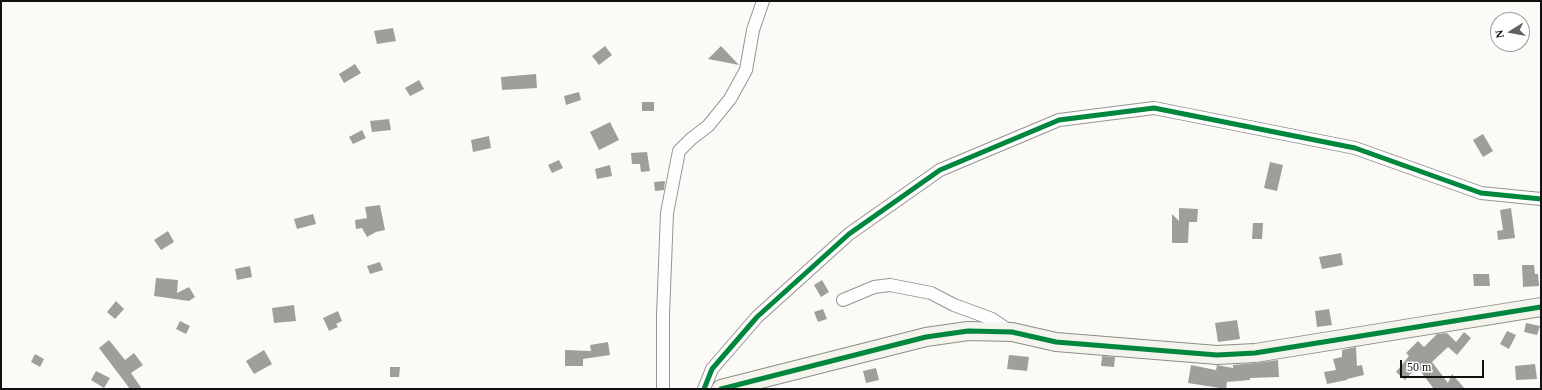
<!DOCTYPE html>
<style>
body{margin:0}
#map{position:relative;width:1542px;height:390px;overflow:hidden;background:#fcfaf6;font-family:Georgia,serif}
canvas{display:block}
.frame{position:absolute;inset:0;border:2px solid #101010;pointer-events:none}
.north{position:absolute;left:1490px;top:12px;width:40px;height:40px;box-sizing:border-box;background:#fff;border:1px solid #9f9f9f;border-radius:50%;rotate:259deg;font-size:11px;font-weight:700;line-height:16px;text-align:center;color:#101010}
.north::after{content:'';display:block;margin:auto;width:14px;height:18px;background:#636260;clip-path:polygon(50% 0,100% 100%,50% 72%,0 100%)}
.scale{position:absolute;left:1400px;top:360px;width:84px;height:18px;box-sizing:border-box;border:2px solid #101010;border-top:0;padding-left:5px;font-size:12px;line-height:14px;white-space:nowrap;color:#101010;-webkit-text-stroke:3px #fff;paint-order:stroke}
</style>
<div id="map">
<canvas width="1542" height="390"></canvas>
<div class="frame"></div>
<div class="north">N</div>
<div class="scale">50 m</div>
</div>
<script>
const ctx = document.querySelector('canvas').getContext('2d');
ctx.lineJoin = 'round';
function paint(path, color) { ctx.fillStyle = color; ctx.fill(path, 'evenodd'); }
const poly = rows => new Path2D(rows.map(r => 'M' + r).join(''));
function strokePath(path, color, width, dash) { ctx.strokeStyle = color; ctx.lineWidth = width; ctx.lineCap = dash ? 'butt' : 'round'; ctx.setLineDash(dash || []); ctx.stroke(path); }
paint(poly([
 [393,28,396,41,377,44,374,31],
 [605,46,612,55,599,65,592,56],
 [721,46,739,65,708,59],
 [355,64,361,73,344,83,339,74],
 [536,74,537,88,502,90,501,77],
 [419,80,424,89,410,96,405,88],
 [579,92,581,100,566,105,564,96],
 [642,102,654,102,654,111,642,111],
 [389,119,391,130,372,132,370,121],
 [610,122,619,140,599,150,590,132],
 [362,130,366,138,353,144,349,137],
 [1483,134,1493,151,1483,157,1473,140],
 [489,136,491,148,473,152,471,140],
 [647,152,650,171,641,172,640,164,632,164,631,153],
 [559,160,563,168,552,173,548,165],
 [1270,162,1283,165,1277,191,1264,188],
 [610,165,612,176,597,179,595,169],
 [665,181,664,190,655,191,654,182],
 [380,205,385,230,376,232,367,237,362,228,356,229,355,220,367,218,365,207],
 [1179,208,1198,209,1197,222,1189,222,1188,243,1172,243,1172,214,1179,221],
 [1511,208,1515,238,1498,240,1497,231,1503,230,1500,210],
 [313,214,316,224,297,229,294,219],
 [1253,223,1263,223,1262,239,1252,239],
 [168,231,174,242,161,250,154,240],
 [1341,253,1343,265,1322,269,1319,257],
 [380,262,383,270,370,274,367,266],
 [1522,265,1534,265,1535,274,1538,274,1539,286,1523,287],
 [250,266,252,277,237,280,235,269],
 [1473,274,1489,274,1490,286,1474,286],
 [156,278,178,280,177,293,189,287,195,297,189,301,154,296],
 [822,280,829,292,821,297,814,285],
 [116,301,124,309,115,319,107,312],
 [294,305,296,321,274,323,272,308],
 [823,309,827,319,818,322,814,312],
 [1329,309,1332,325,1317,327,1315,311],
 [338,311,342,321,336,324,338,327,329,331,323,318],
 [1237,320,1240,339,1218,342,1215,323],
 [180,321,190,326,186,334,176,329],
 [1526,323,1540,326,1537,335,1524,332],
 [1507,331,1516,335,1509,349,1500,344],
 [1464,332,1471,338,1457,355,1448,347,1432,362,1448,383,1452,374,1465,389,1434,389,1417,367,1405,380,1396,372,1409,356,1406,353,1418,341,1424,347,1437,334,1447,333,1456,342],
 [109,340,125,360,134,353,143,365,131,373,142,389,130,389,99,348],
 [608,342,610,355,583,359,583,366,565,366,565,350,591,351,590,345],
 [1356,347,1357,366,1362,365,1364,375,1347,379,1347,380,1327,384,1324,372,1336,370,1333,359,1342,357,1342,350],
 [264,350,272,364,254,374,246,361],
 [35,354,44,359,40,367,31,362],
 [1009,355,1029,357,1027,371,1007,369],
 [1102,356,1115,357,1114,367,1101,366],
 [1278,360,1279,377,1250,378,1250,380,1227,382,1226,389,1188,383,1191,365,1216,370,1217,365,1233,368,1233,365,1256,363],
 [1535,364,1537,379,1516,380,1515,366],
 [390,367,400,367,399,377,390,377],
 [876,368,879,380,866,383,863,371],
 [96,371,110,378,104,388,91,380]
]), '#a09e9b');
const street = poly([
 [843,300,874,287,890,285,931,293,954,305,992,319,1011,332],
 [663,389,663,315,667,213,679,151,691,139,708,126,730,99,746,70,753,30,763,1],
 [704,389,712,369,757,317,849,234,940,170,1059,120,1154,108,1355,148,1481,193,1541,199]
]);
const secondary = poly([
 [721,389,926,337,968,331,1012,332,1056,342,1217,355,1255,353,1541,307]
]);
strokePath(street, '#969594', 14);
strokePath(secondary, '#8d8c8a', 20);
strokePath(street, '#fffefe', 12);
strokePath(secondary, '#f4f3ec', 18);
strokePath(poly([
 [704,389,712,369,757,317,849,234,940,170,1059,120,1154,108,1355,148,1481,193,1541,199],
 [721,389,926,337,968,331,1012,332,1056,342,1217,355,1255,353,1541,307]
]), '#00873e', 5);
</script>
